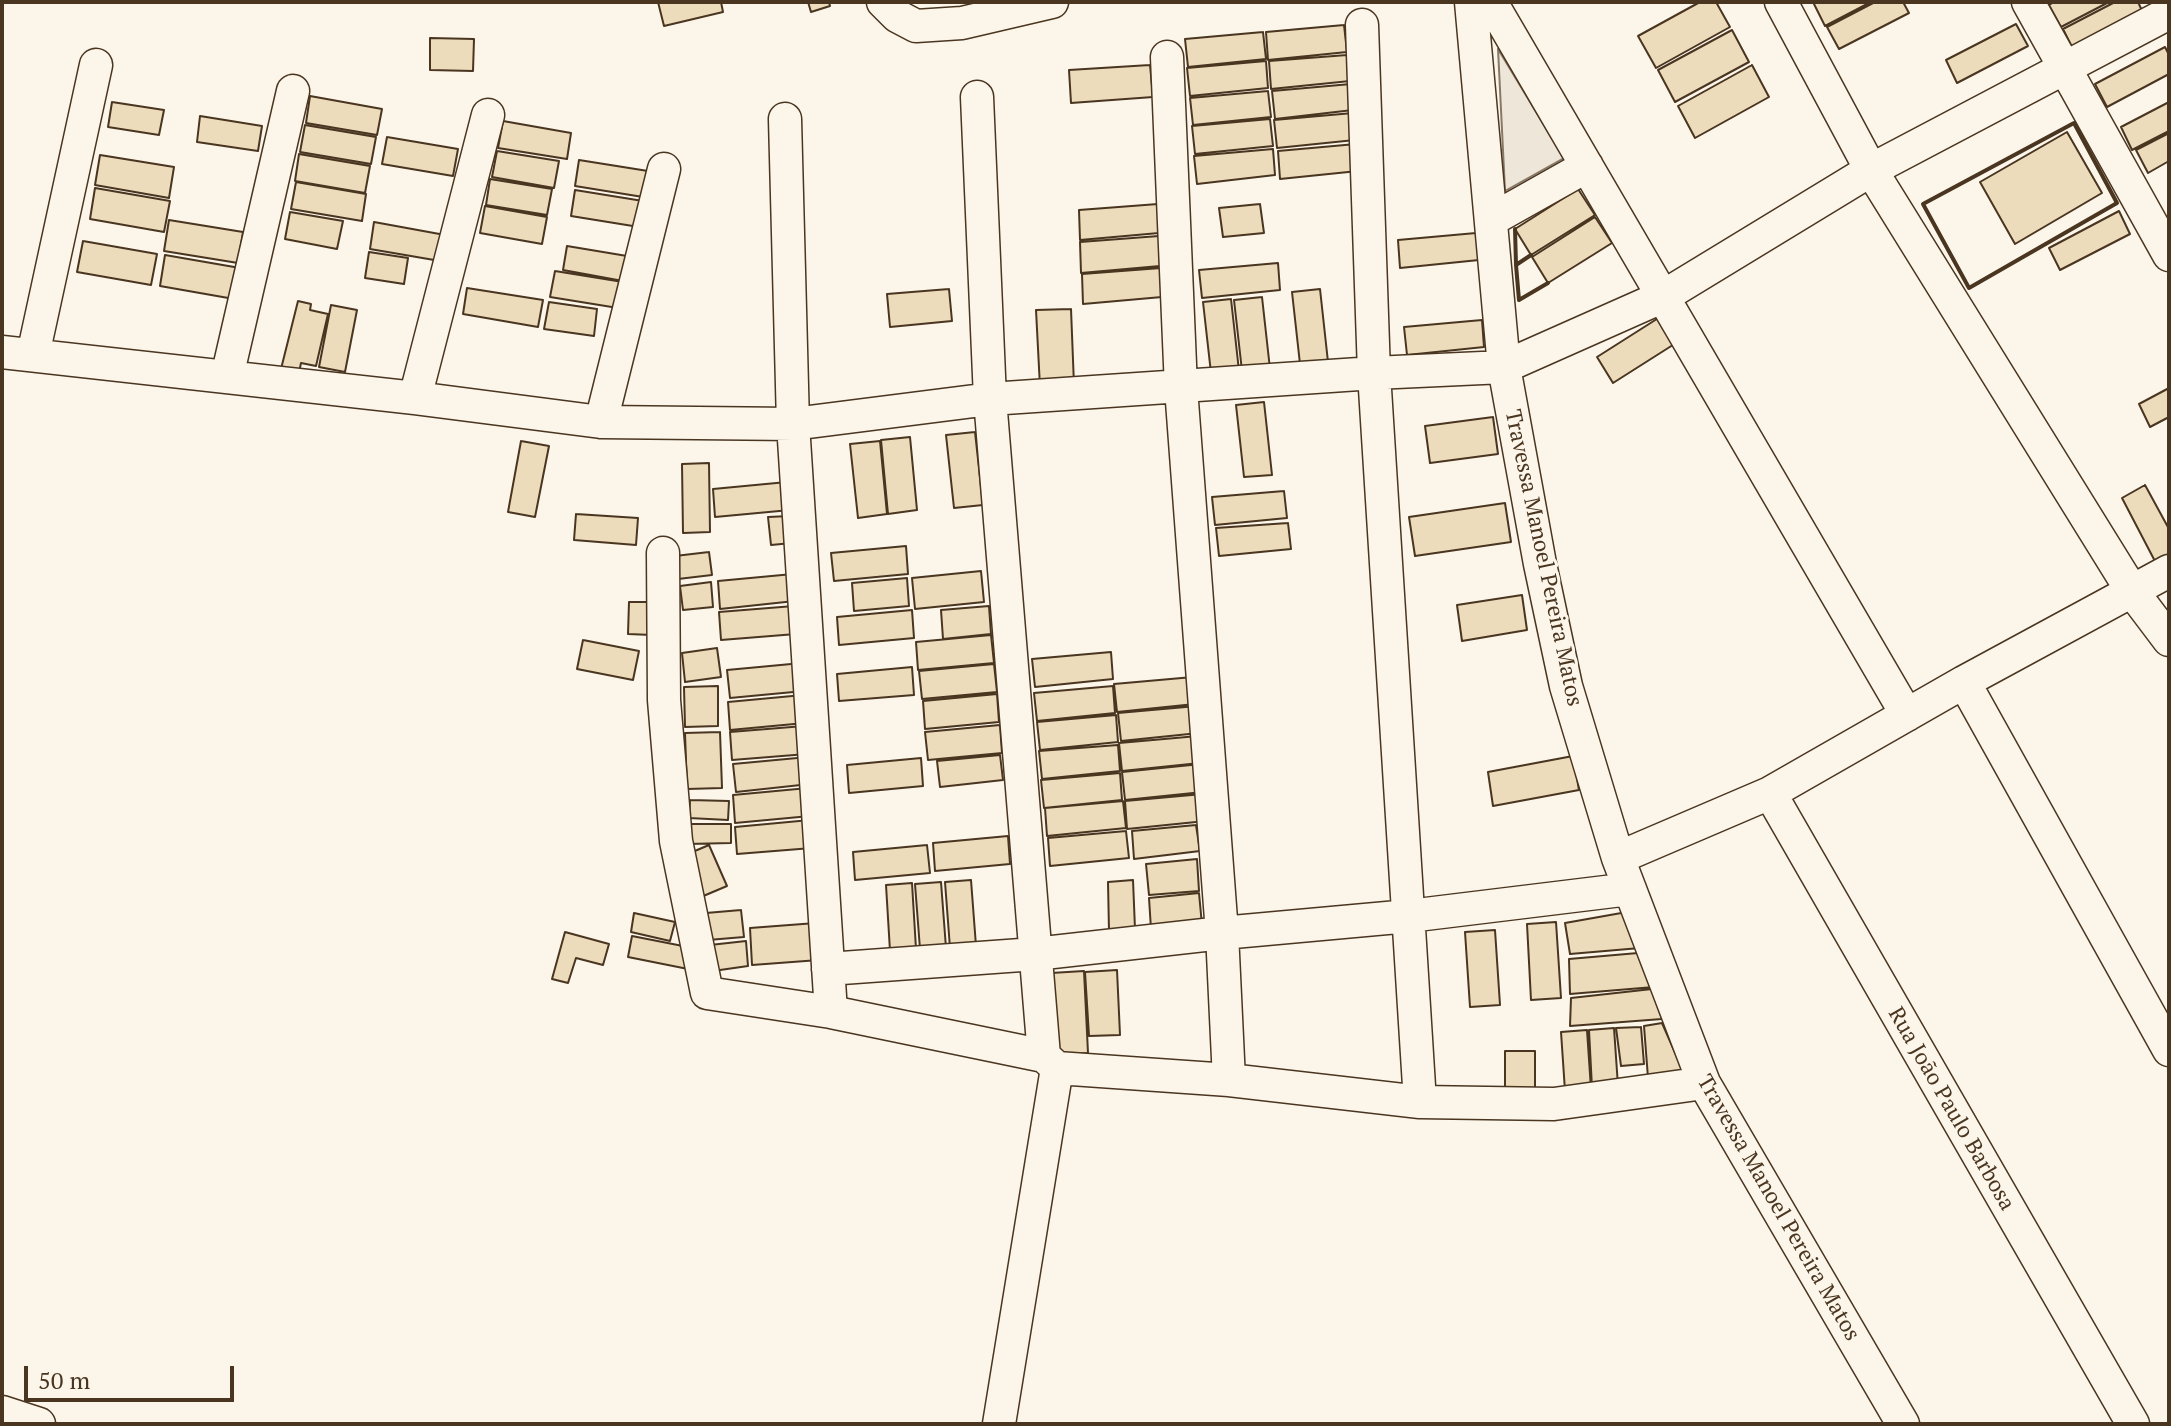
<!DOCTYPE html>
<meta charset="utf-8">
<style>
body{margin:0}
#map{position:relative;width:2171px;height:1426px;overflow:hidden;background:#fbf6e9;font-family:"PT Serif",serif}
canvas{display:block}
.frame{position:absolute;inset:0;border:4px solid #4a3520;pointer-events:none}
.scale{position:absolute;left:24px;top:1366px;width:210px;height:36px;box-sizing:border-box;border:4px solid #4a3520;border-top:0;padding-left:10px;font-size:24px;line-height:28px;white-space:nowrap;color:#4a3520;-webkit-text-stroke:6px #fbf6e9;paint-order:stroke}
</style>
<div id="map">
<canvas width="2171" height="1426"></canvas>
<div class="frame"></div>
<div class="scale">50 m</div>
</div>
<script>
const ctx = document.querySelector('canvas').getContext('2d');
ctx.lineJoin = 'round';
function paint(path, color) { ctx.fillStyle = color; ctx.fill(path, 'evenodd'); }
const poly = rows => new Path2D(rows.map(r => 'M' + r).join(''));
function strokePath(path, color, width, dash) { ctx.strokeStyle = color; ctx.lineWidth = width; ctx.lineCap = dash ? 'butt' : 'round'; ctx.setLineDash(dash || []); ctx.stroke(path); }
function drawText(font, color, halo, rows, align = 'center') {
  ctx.font = font + ' "PT Serif",serif'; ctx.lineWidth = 6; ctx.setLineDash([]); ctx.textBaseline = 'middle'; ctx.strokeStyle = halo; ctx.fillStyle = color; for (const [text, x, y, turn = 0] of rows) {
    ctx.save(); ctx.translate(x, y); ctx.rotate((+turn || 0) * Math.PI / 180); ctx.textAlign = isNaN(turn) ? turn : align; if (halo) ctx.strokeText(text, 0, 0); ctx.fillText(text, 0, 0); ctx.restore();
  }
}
const green = poly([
 [1498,49,1564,158,1505,191,1498,49]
]);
paint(green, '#ede6d9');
strokePath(green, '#887966', 2);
const building = poly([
 [658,2,721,2,723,12,664,26,658,2],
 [808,2,829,2,830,6,811,12,808,2],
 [1700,2,1716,2,1730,27,1656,68,1638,36,1700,2],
 [1817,2,1871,2,1825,26,1814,4,1817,2],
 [1875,2,1903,2,1909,13,1839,49,1827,27,1875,2],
 [2054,2,2109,2,2061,27,2049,5,2054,2],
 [2115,2,2138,2,2144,15,2074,51,2063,29,2115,2],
 [2016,24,2028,46,1957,83,1946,60,2016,24],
 [1344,25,1347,52,1268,60,1266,32,1344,25],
 [1732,30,1749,62,1675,102,1658,70,1732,30],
 [1263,32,1266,59,1188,67,1185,39,1263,32],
 [430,38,474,39,473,71,430,70,430,38],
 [2165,47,2169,55,2169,74,2107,107,2095,84,2165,47],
 [1347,55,1350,81,1271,89,1269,61,1347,55],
 [1266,61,1268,88,1190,96,1187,68,1266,61],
 [1150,65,1153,97,1071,103,1069,70,1150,65],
 [1752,65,1769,97,1695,138,1678,106,1752,65],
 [1351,84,1353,110,1275,119,1272,91,1351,84],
 [1268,91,1271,117,1193,125,1190,98,1268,91],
 [310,96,382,109,377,135,306,123,310,96],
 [112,102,164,110,159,135,108,127,112,102],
 [2169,102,2169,131,2132,150,2121,127,2169,102],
 [1353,113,1355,140,1277,148,1274,120,1353,113],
 [200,116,262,126,258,151,197,142,200,116],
 [1270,119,1273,146,1195,154,1192,126,1270,119],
 [503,121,571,133,567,159,498,148,503,121],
 [305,125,376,137,371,164,300,152,305,125],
 [2067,132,2102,193,2015,244,1980,182,2067,132],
 [2169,133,2169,161,2148,173,2136,150,2169,133],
 [387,137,458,149,453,176,382,164,387,137],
 [1356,144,1358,171,1280,179,1278,151,1356,144],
 [1273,149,1275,175,1197,184,1194,156,1273,149],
 [497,151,559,161,554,188,492,177,497,151],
 [299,154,370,166,365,193,295,181,299,154],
 [100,155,174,167,169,198,95,185,100,155],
 [579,160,648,171,643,197,575,186,579,160],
 [490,179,552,189,547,215,486,205,490,179],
 [296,182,366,194,362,221,291,209,296,182],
 [95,188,170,201,164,232,90,219,95,188],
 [1578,189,1595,215,1531,255,1515,229,1578,189],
 [575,190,643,201,639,227,571,216,575,190],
 [1158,204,1159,233,1080,240,1079,210,1158,204],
 [1260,204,1264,233,1223,237,1219,208,1260,204],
 [485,206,547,217,542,244,480,233,485,206],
 [2119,211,2130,234,2060,270,2049,248,2119,211],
 [290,212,343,221,337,249,285,239,290,212],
 [1595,217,1612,243,1548,283,1532,257,1595,217],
 [169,220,243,232,238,263,164,251,169,220],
 [374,222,445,235,440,261,370,249,374,222],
 [1476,233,1479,260,1400,268,1398,240,1476,233],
 [1159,236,1160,266,1081,273,1080,242,1159,236],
 [83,241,157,254,151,285,77,272,83,241],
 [567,246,627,256,623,281,563,270,567,246],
 [369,252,408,258,404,284,365,278,369,252],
 [165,255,240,268,234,299,160,286,165,255],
 [1278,263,1280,290,1202,298,1199,270,1278,263],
 [1161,268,1162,297,1083,304,1082,274,1161,268],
 [555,271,623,282,618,308,550,297,555,271],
 [467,288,543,300,538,327,463,314,467,288],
 [949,289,952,321,890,327,887,294,949,289],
 [1320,289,1328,362,1300,364,1292,292,1320,289],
 [1262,297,1270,369,1242,371,1234,300,1262,297],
 [1231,299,1239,371,1211,373,1203,302,1231,299],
 [298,301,311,304,310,310,328,314,316,366,301,363,298,377,280,373,298,301],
 [549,302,597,309,594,336,544,329,549,302],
 [331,305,357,310,345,372,319,367,331,305],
 [1071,309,1074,385,1040,387,1036,310,1071,309],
 [1660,317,1676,343,1613,383,1597,357,1660,317],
 [1482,320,1484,347,1407,355,1404,327,1482,320],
 [2169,388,2169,417,2150,427,2139,404,2169,388],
 [1264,402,1272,475,1244,477,1236,405,1264,402],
 [1493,417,1498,454,1430,463,1425,426,1493,417],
 [975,432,983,505,954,508,946,435,975,432],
 [910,437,917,510,888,514,881,440,910,437],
 [521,441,549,446,535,517,508,512,521,441],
 [880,441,887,514,858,518,850,444,880,441],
 [709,463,710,532,683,533,682,464,709,463],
 [787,482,790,510,715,517,713,489,787,482],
 [2145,485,2169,529,2169,560,2158,567,2122,498,2145,485],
 [1284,491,1287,518,1215,525,1212,497,1284,491],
 [1505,503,1511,542,1415,556,1409,517,1505,503],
 [576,514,638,518,636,545,574,540,576,514],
 [790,516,792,543,771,545,768,517,790,516],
 [1288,523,1291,549,1219,556,1216,528,1288,523],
 [906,546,908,574,834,581,831,553,906,546],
 [709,552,712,575,678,579,675,556,709,552],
 [981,571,984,602,915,609,912,578,981,571],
 [793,574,795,601,720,609,718,581,793,574],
 [907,578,909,606,854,611,852,583,907,578],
 [711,582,713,607,683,610,680,586,711,582],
 [1522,595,1527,630,1462,641,1457,605,1522,595],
 [629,602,653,602,652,635,628,634,629,602],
 [794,606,796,634,721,640,719,612,794,606],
 [989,606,991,634,943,639,941,610,989,606],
 [912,610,914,638,839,645,837,617,912,610],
 [991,635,994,663,918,670,916,642,991,635],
 [583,640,639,651,633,680,577,669,583,640],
 [717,648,721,677,685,682,682,653,717,648],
 [1111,652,1113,679,1035,687,1032,659,1111,652],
 [802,663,804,691,730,698,727,670,802,663],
 [994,664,997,692,922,699,919,671,994,664],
 [912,667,914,695,839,701,837,674,912,667],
 [1193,677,1195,704,1117,712,1114,684,1193,677],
 [718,686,718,726,685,727,684,687,718,686],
 [1113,686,1115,713,1037,721,1034,693,1113,686],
 [997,694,999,722,925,729,923,701,997,694],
 [803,695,805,723,730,730,728,702,803,695],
 [1197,706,1199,733,1121,741,1118,713,1197,706],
 [1116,715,1118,742,1040,750,1037,722,1116,715],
 [1000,725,1002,753,928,760,925,732,1000,725],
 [804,726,807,754,732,760,730,732,804,726],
 [720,732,722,788,687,789,685,733,720,732],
 [1198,736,1200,763,1122,771,1119,743,1198,736],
 [1118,745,1120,771,1042,779,1039,751,1118,745],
 [1000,755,1003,780,940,787,937,761,1000,755],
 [1573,756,1579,790,1493,806,1488,772,1573,756],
 [808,757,810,784,736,792,733,764,808,757],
 [921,758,923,786,849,793,847,765,921,758],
 [1201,764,1203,792,1125,800,1122,772,1201,764],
 [1120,773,1122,800,1044,808,1041,780,1120,773],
 [808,788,810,816,735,823,733,795,808,788],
 [1203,794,1206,821,1127,829,1125,801,1203,794],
 [690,800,729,801,728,820,689,818,690,800],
 [1123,801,1126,828,1047,836,1045,808,1123,801],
 [810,820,812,848,737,854,735,827,810,820],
 [687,824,731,824,731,843,687,844,687,824],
 [1196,825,1200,851,1134,859,1132,831,1196,825],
 [1126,831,1129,858,1050,866,1048,838,1126,831],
 [1008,836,1010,864,935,871,933,843,1008,836],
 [709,845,727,886,701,897,683,856,709,845],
 [927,845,930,873,855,880,853,852,927,845],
 [1197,859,1199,891,1149,895,1146,864,1197,859],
 [971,880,976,946,950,948,945,882,971,880],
 [1133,880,1135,929,1109,931,1108,882,1133,880],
 [941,882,946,948,920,949,915,884,941,882],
 [912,883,916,949,890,951,886,885,912,883],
 [1199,893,1202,925,1151,929,1149,898,1199,893],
 [741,910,744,937,708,940,706,913,741,910],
 [1627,912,1640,948,1570,954,1565,923,1627,912],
 [634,913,675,922,670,941,631,932,634,913],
 [1556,922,1561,998,1531,1000,1527,924,1556,922],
 [816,923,819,960,752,965,750,928,816,923],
 [1495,930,1500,1005,1470,1007,1465,932,1495,930],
 [565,932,609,944,603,965,576,958,568,983,552,979,565,932],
 [632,936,693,948,688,969,628,957,632,936],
 [746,941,748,966,713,971,710,945,746,941],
 [1638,953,1654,987,1570,994,1569,959,1638,953],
 [1117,970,1120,1035,1089,1036,1085,972,1117,970],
 [1084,971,1088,1053,1056,1055,1051,973,1084,971],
 [1652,989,1662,1019,1570,1026,1571,998,1652,989],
 [1662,1023,1684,1073,1648,1078,1644,1026,1662,1023],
 [1641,1027,1644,1064,1621,1066,1616,1028,1641,1027],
 [1614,1028,1618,1086,1592,1088,1589,1030,1614,1028],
 [1587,1030,1591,1089,1565,1091,1561,1032,1587,1030],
 [1505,1051,1535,1051,1535,1091,1505,1092,1505,1051]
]);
paint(building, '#ecdcbc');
strokePath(building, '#4a3520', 2);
const minor = poly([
 [883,2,897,16,916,26,962,23,1052,2],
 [1471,2,1504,367,1540,564,1566,686,1618,858,1704,1083,1903,1424],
 [1491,2,1907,715],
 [1781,2,1871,170,2132,591,2169,640],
 [2028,2,2169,255],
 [1362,25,1374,373,1420,1102],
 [1167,57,1181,388,1222,933,1229,1080],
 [977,97,990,399,1044,1056],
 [785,119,793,424,831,1012],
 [1491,220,1587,166],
 [2,352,415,398,601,422,793,424,990,399,1374,373,1504,367,1664,296,1871,170,2169,13],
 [33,355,96,65],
 [227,377,293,91],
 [415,398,488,115],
 [601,422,664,169],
 [663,553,664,700,676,841,707,993,831,1012,1044,1056,1057,1068,1229,1080,1420,1102,1554,1104,1704,1083],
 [1964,682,2169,1050],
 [1770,793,2133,1424],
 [1618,858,1770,793,1964,682,2169,571],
 [828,969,1035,954,1222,933,1409,916,1630,889],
 [2,1412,39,1424],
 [999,1424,1057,1068]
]);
strokePath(minor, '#4a3520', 35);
strokePath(minor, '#fbf6e9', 32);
strokePath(poly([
 [2074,123,2117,203,1969,288,1923,204,2074,123],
 [1515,229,1516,265,1531,255],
 [1516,265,1519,300,1548,283]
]), '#4a3520', 4);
drawText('22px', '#4a3520', '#fbf6e9', [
 ["Travessa Manoel Pereira Matos",1543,558,78],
 ["Rua João Paulo Barbosa",1951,1109,60],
 ["Travessa Manoel Pereira Matos",1778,1208,60]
]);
</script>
